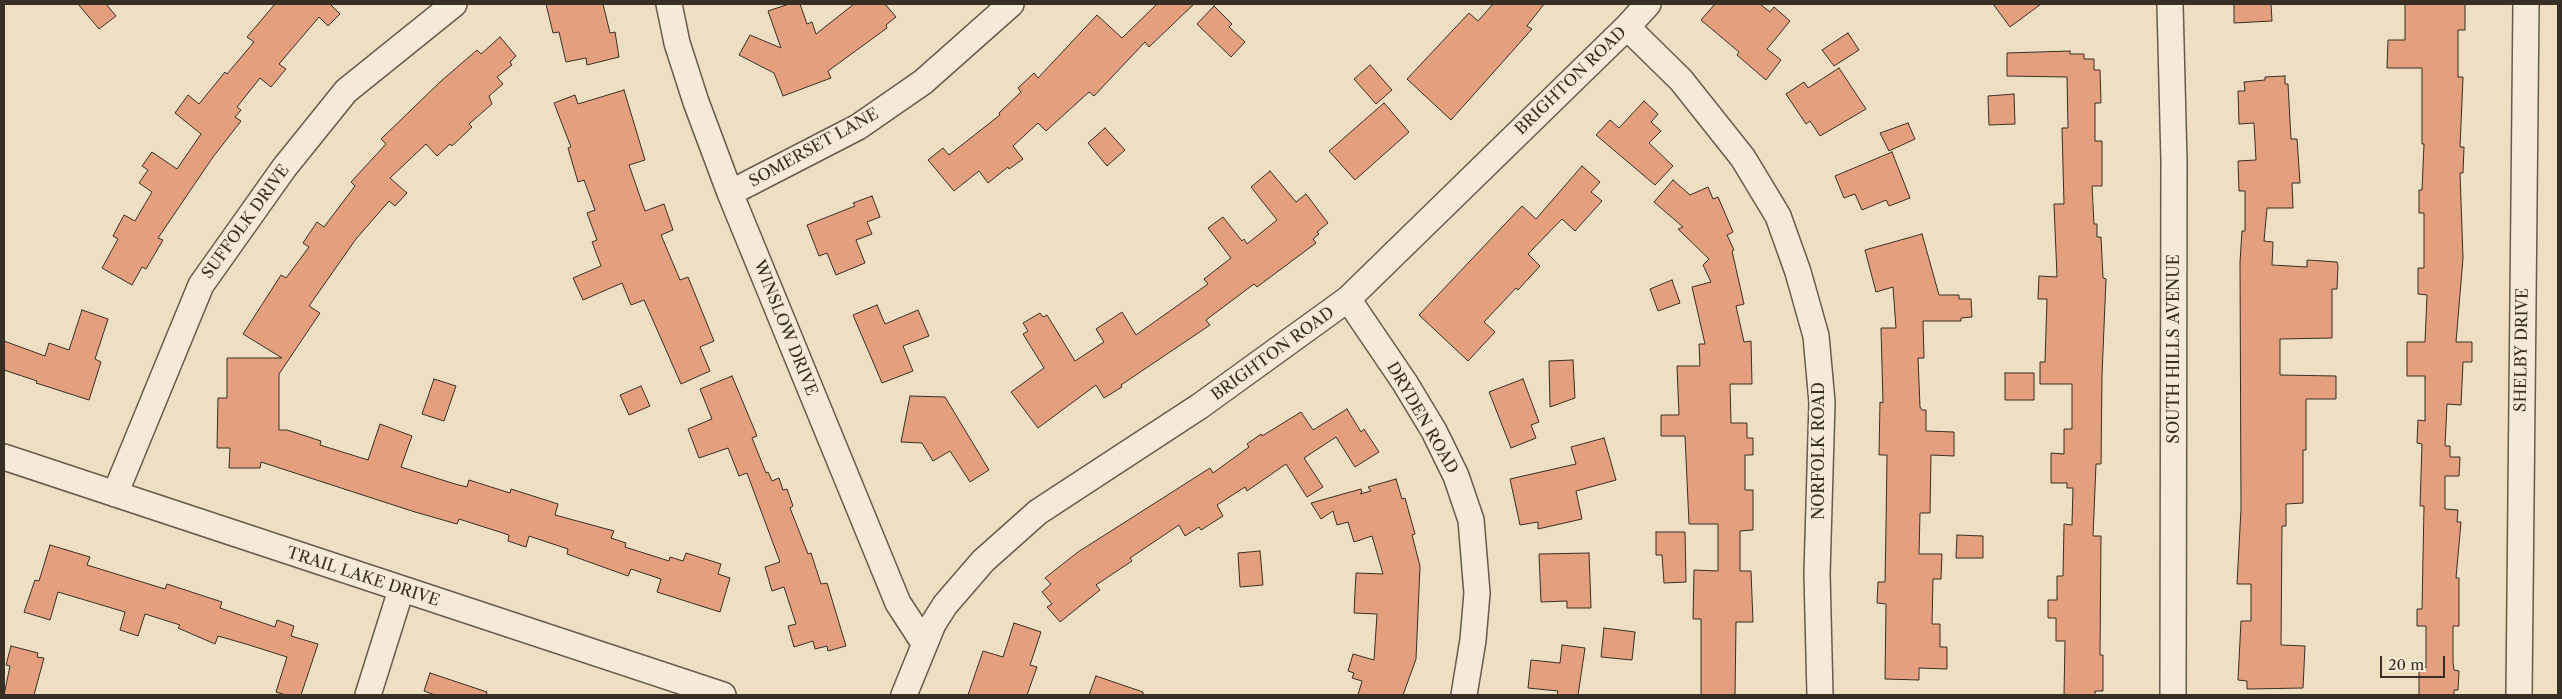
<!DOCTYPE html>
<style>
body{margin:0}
#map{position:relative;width:2562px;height:699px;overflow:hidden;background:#eedec2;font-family:"Libre Caslon Text",serif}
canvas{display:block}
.frame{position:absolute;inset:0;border:5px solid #382f24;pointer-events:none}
.scale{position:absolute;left:2380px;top:656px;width:65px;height:22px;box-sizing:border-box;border:2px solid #382f24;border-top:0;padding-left:6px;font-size:15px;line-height:18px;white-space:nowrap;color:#382f24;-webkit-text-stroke:4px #f4ead7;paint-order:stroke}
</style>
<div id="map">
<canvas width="2562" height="699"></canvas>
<div class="frame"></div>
<div class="scale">20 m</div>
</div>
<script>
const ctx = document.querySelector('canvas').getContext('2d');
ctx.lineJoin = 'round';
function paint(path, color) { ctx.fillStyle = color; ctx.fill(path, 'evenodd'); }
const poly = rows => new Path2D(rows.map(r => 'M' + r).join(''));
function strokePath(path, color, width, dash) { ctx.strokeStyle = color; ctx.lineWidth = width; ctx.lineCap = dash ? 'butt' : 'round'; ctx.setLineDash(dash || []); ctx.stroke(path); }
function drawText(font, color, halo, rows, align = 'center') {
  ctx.font = font + ' "Libre Caslon Text",serif'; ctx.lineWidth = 4.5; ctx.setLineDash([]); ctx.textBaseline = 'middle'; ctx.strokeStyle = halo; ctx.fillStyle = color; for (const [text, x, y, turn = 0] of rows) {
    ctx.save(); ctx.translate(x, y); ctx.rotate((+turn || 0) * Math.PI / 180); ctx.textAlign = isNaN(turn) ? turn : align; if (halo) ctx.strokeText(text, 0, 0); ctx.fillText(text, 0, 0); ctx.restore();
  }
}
const building = poly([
 [78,4,106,4,116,16,99,29,78,4],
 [275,4,330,4,340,14,328,26,319,17,279,64,286,69,271,87,260,78,237,107,241,110,235,117,241,121,213,157,158,238,163,240,146,269,142,267,132,285,102,268,118,239,113,236,124,215,135,221,152,192,139,183,148,170,142,166,152,152,177,169,201,134,175,113,188,95,199,104,225,72,227,74,254,42,247,37,275,4],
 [546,4,603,4,610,33,615,32,619,57,587,65,586,58,566,62,559,32,553,33,546,4],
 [789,4,800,4,807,24,812,22,816,34,854,4,885,4,896,17,886,25,887,28,828,71,831,78,783,96,774,73,739,55,750,35,781,48,768,11,789,4],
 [1157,4,1194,4,1149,47,1145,42,1094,96,1089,92,1046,131,1038,123,1013,146,1023,159,1009,169,1008,167,988,183,979,171,954,191,928,160,943,148,949,155,1000,115,999,113,1021,92,1018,88,1034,73,1038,78,1097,15,1122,38,1157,4],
 [1493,4,1544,4,1527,26,1532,29,1451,120,1407,79,1469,13,1478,21,1493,4],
 [1715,4,1760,4,1770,12,1774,7,1790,21,1767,49,1781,60,1766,80,1737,55,1739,52,1701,20,1715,4],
 [1993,4,2041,4,2010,27,1993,4],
 [2234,4,2271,4,2272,21,2234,23,2234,4],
 [2405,4,2465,4,2465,30,2458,30,2458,77,2463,77,2460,147,2464,147,2463,173,2460,173,2463,258,2456,342,2472,342,2472,362,2463,362,2461,405,2447,404,2445,446,2450,446,2450,457,2460,457,2459,476,2445,476,2445,509,2458,510,2457,522,2461,522,2456,578,2459,578,2459,626,2453,626,2453,662,2454,670,2459,671,2458,690,2454,690,2454,695,2419,695,2419,668,2426,668,2426,626,2417,626,2417,609,2422,609,2424,506,2420,506,2422,444,2417,443,2418,420,2425,421,2425,376,2407,376,2407,342,2425,342,2427,295,2418,294,2418,268,2424,268,2424,213,2419,213,2419,190,2422,190,2424,144,2422,144,2422,68,2387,68,2388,40,2405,40,2405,4],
 [1214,6,1232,24,1229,27,1245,42,1231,57,1197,24,1214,6],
 [1848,33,1859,50,1834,66,1822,50,1848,33],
 [500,37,516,56,510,62,512,65,497,77,503,84,489,96,492,104,469,124,472,127,452,146,450,144,437,156,426,144,390,178,407,193,395,206,389,201,356,239,309,306,320,313,279,374,279,430,287,430,321,441,320,445,368,460,380,424,412,436,401,467,455,484,467,487,469,480,510,493,511,489,558,504,555,515,614,531,611,538,626,543,625,547,669,561,670,557,683,561,686,553,721,564,718,574,730,578,720,612,657,592,661,579,631,569,628,576,567,554,568,549,529,536,526,547,508,541,509,535,459,519,457,524,415,512,261,462,260,468,229,468,230,448,217,448,218,398,227,398,227,358,282,358,243,334,281,275,286,278,309,247,303,243,317,222,324,227,355,186,351,182,386,144,381,139,440,82,477,50,481,54,500,37],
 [2070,51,2070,54,2084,54,2084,59,2094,59,2094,70,2100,70,2101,103,2095,103,2095,141,2102,141,2102,186,2092,186,2094,224,2097,224,2097,237,2101,237,2103,278,2106,279,2102,375,2101,464,2096,464,2093,536,2101,536,2100,655,2103,655,2103,691,2095,691,2095,695,2064,695,2065,641,2056,641,2056,618,2048,618,2048,600,2057,600,2057,576,2063,576,2064,524,2072,525,2073,488,2067,488,2067,483,2051,483,2051,453,2064,454,2064,429,2072,429,2072,384,2040,384,2040,362,2045,362,2047,299,2038,299,2039,276,2057,277,2054,204,2064,204,2062,128,2068,128,2067,77,2007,76,2007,53,2070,51],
 [1370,65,1392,90,1376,104,1354,79,1370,65],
 [1839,68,1866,109,1820,136,1810,121,1806,124,1786,94,1804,82,1808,88,1839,68],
 [2285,76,2285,84,2288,84,2291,139,2297,139,2300,183,2292,183,2293,208,2267,208,2264,241,2273,242,2272,265,2307,267,2307,260,2337,262,2338,266,2337,289,2332,289,2332,338,2280,339,2280,375,2336,376,2336,399,2306,399,2306,450,2303,450,2303,503,2286,504,2286,526,2282,526,2281,645,2305,646,2303,688,2247,689,2247,681,2238,680,2241,621,2251,621,2251,584,2237,584,2241,509,2240,262,2242,231,2245,231,2245,191,2239,191,2238,161,2256,160,2254,123,2239,124,2238,91,2245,91,2244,82,2265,80,2265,77,2285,76],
 [624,90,645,160,629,165,645,211,664,204,673,230,661,235,680,280,688,277,714,341,700,347,710,371,681,384,644,300,631,305,622,283,583,300,573,278,601,266,592,242,597,240,587,213,595,210,584,180,578,182,568,148,571,147,554,103,575,95,578,104,624,90],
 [2014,94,2015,124,1989,125,1988,96,2014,94],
 [1644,101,1658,114,1651,122,1661,131,1649,143,1673,166,1655,185,1596,135,1610,120,1619,128,1644,101],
 [1384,103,1409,132,1355,180,1329,151,1384,103],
 [1908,123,1915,139,1889,151,1880,133,1908,123],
 [1105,128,1125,150,1107,166,1088,143,1105,128],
 [1892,152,1910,198,1889,206,1886,200,1862,210,1855,194,1844,198,1835,176,1892,152],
 [1582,166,1600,182,1591,192,1602,201,1575,231,1562,219,1528,254,1540,266,1518,290,1516,288,1484,322,1495,332,1468,361,1419,315,1522,206,1536,219,1582,166],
 [1270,171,1296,202,1306,194,1328,223,1317,232,1319,234,1313,239,1316,243,1257,287,1254,284,1206,320,1210,325,1121,385,1122,387,1104,398,1096,385,1038,428,1011,392,1044,368,1023,334,1028,331,1023,323,1040,313,1043,317,1047,315,1075,361,1104,342,1096,329,1122,312,1136,335,1208,284,1204,279,1231,258,1208,228,1223,217,1242,241,1244,239,1247,244,1277,220,1251,187,1270,171],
 [1673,180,1690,195,1708,187,1713,199,1718,197,1733,232,1727,235,1734,250,1732,251,1744,304,1736,306,1744,342,1751,341,1752,384,1730,384,1731,423,1747,423,1747,438,1753,438,1753,455,1745,455,1745,490,1753,490,1753,530,1740,531,1740,571,1751,571,1753,622,1736,622,1735,695,1701,695,1701,619,1693,619,1694,570,1718,571,1718,524,1689,524,1685,436,1661,436,1661,415,1679,415,1677,366,1700,366,1699,344,1705,344,1692,287,1711,282,1703,265,1709,259,1678,229,1683,227,1654,202,1673,180],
 [872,196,880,217,867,222,872,234,856,240,865,263,836,275,827,253,819,256,807,225,855,206,853,203,872,196],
 [1922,234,1939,295,1959,295,1959,299,1971,299,1972,317,1961,318,1961,321,1923,321,1924,358,1918,358,1920,407,1922,410,1926,410,1926,431,1954,432,1954,456,1931,455,1930,513,1920,513,1919,554,1942,554,1941,579,1933,579,1932,624,1940,624,1940,647,1947,647,1947,669,1919,668,1919,680,1885,679,1886,604,1877,603,1878,582,1885,582,1886,527,1887,455,1879,455,1880,402,1883,403,1881,328,1896,328,1893,287,1876,292,1865,250,1922,234],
 [1672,280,1680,303,1658,311,1650,289,1672,280],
 [877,305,885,324,918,310,929,336,903,346,913,371,882,383,853,315,877,305],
 [82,310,108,319,95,359,101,362,89,400,36,383,37,381,4,370,4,341,45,356,49,343,69,350,82,310],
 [1573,360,1575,398,1550,407,1549,361,1573,360],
 [2005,373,2034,373,2034,400,2005,400,2005,373],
 [732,376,757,436,752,438,766,473,768,472,772,481,779,478,783,490,787,489,793,506,790,508,808,554,811,553,821,584,827,583,846,646,828,651,827,646,815,649,813,641,794,647,788,626,796,624,784,587,772,591,765,567,780,562,747,473,739,476,728,448,699,458,688,429,712,419,700,389,732,376],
 [434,379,456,386,444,421,422,414,434,379],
 [1523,379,1539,422,1531,425,1536,438,1511,448,1489,392,1523,379],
 [641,386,650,406,629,415,620,395,641,386],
 [910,396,945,397,989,470,970,482,950,451,933,461,922,443,901,442,910,396],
 [1347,409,1361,432,1364,429,1379,452,1355,467,1336,437,1304,458,1323,487,1307,497,1286,464,1247,491,1245,487,1217,505,1223,516,1201,530,1199,527,1185,536,1179,525,1130,558,1132,561,1096,585,1100,590,1060,622,1047,607,1052,604,1042,592,1051,584,1045,578,1078,552,1210,468,1213,473,1249,447,1247,444,1261,434,1262,436,1301,412,1313,430,1347,409],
 [1604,438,1616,480,1576,491,1582,519,1538,529,1538,522,1520,525,1510,479,1576,464,1571,447,1604,438],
 [1396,479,1402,499,1405,498,1415,534,1412,535,1420,566,1416,659,1403,695,1358,695,1362,681,1352,678,1354,673,1348,671,1353,654,1374,660,1377,614,1354,613,1356,573,1383,574,1372,536,1354,542,1348,522,1337,525,1333,511,1321,519,1311,503,1361,489,1362,492,1360,494,1371,491,1368,487,1396,479],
 [1656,532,1685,532,1686,582,1664,583,1662,555,1656,555,1656,532],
 [1957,535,1983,536,1983,558,1956,558,1957,535],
 [50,545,90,557,87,565,165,589,167,584,222,602,220,608,275,627,277,620,294,626,291,636,318,644,301,695,286,695,276,692,287,657,246,644,218,636,215,644,178,628,180,625,145,614,138,636,120,630,125,612,58,592,50,620,24,612,35,580,39,581,50,545],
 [1260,551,1263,585,1240,587,1238,553,1260,551],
 [1589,553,1591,608,1567,608,1567,601,1541,602,1539,554,1589,553],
 [1014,623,1041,632,1030,665,1037,667,1027,695,968,695,983,651,1003,657,1014,623],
 [1604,628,1635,632,1632,660,1601,657,1604,628],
 [1562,645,1585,648,1578,695,1557,695,1558,691,1528,688,1531,660,1560,663,1562,645],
 [11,646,38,653,37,657,44,658,34,695,4,695,10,666,6,665,11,646],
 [430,673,487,692,486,695,435,695,424,691,430,673],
 [1096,676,1143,692,1143,695,1089,695,1096,676]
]);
paint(building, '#e4a07e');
strokePath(building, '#382f24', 1);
const minor = poly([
 [669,4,677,43,696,102,730,193,898,603,924,643],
 [2170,4,2174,162,2173,695],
 [1627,27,1681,80,1743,158,1778,216,1798,272,1816,336,1822,402,1817,574,1820,695],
 [730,193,858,127,923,82,1011,4],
 [1348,299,1405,383,1434,431,1456,476,1471,520,1477,593,1473,640,1464,695],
 [4,457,723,695],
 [115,494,201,285,284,168,346,91,454,4],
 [368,695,401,590],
 [904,695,933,624,945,605,983,561,1038,512,1200,406,1348,299,1627,27,1648,4],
 [2519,695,2526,4]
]);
strokePath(minor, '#665b4c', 28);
strokePath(minor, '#f4ead7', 25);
drawText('16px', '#382f24', '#f4ead7', [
 ["BRIGHTON ROAD",1571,81,-44],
 ["SOMERSET LANE",814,148,-29],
 ["SUFFOLK DRIVE",246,222,-54],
 ["WINSLOW DRIVE",785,328,68],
 ["SOUTH HILLS AVENUE",2174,349,-90],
 ["SHELBY DRIVE",2522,350,-89],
 ["BRIGHTON ROAD",1273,354,-36],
 ["DRYDEN ROAD",1422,418,60],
 ["NORFOLK ROAD",1819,451,-90],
 ["TRAIL LAKE DRIVE",363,577,18]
]);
</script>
